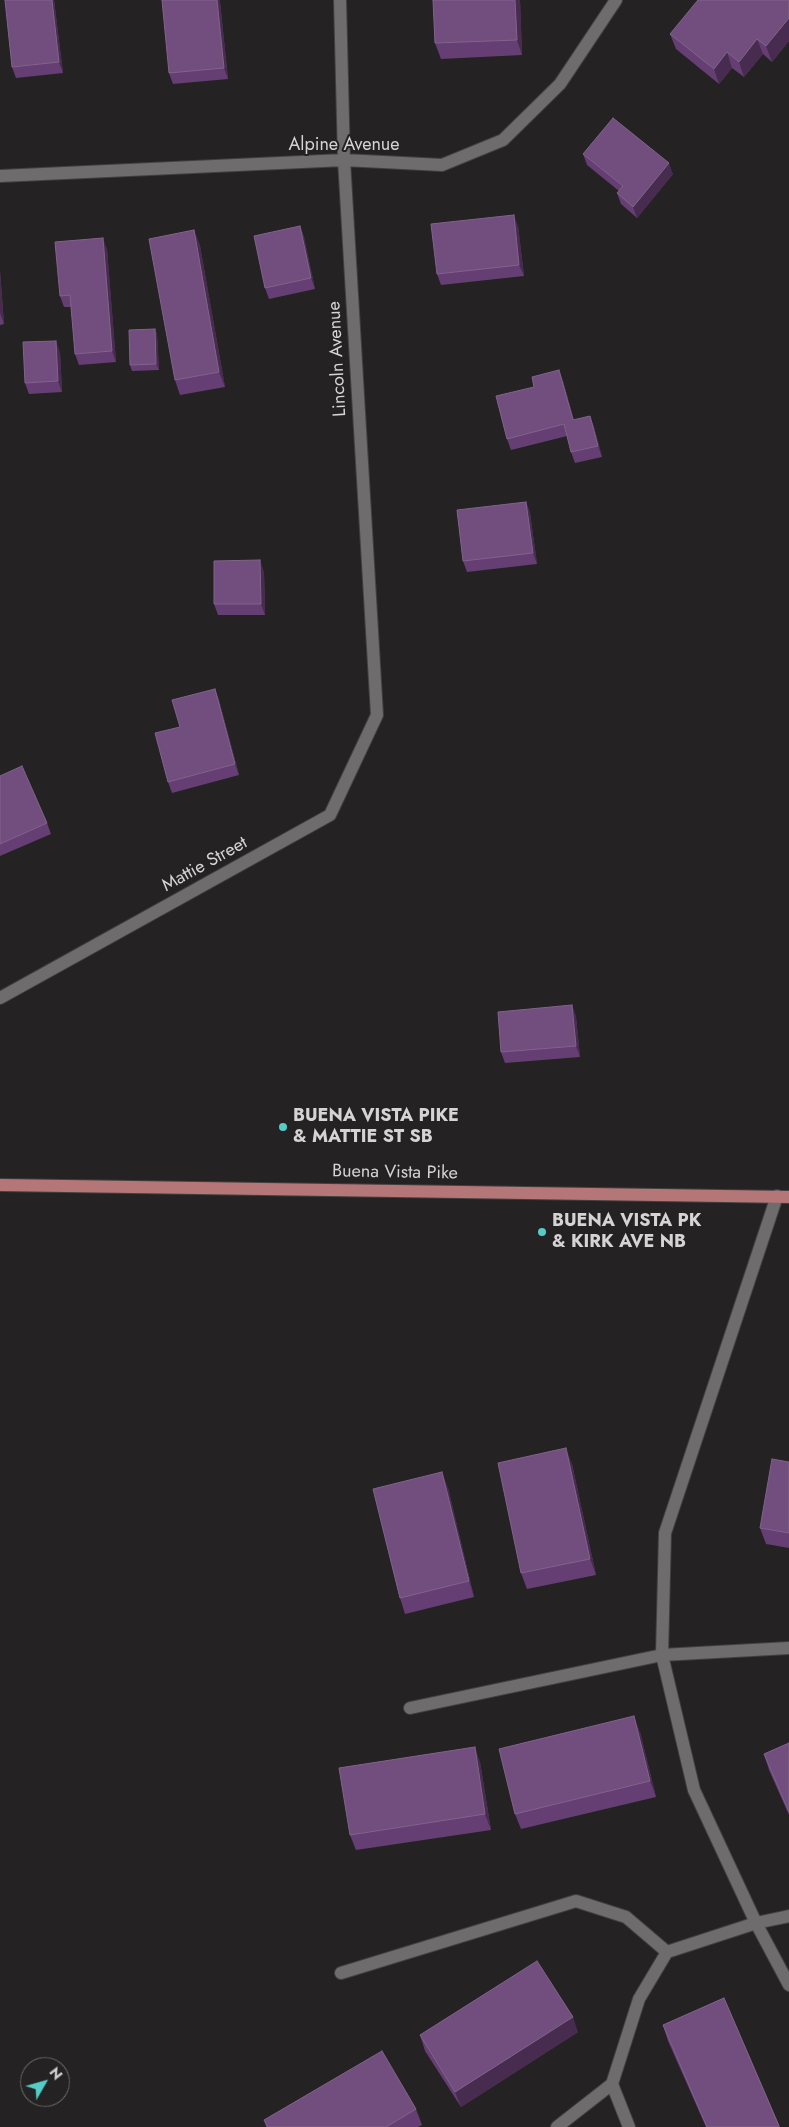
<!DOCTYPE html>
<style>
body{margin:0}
#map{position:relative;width:789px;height:2127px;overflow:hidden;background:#252223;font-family:Jost,sans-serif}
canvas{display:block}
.north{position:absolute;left:20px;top:2057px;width:50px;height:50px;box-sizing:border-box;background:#252223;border:1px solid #6b6969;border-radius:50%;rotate:52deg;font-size:14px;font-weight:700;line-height:20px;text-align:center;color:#d5d3d3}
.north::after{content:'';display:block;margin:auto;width:18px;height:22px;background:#54cdc8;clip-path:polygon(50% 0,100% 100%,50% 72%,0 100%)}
</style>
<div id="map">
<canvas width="789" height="2127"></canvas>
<div class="north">N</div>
</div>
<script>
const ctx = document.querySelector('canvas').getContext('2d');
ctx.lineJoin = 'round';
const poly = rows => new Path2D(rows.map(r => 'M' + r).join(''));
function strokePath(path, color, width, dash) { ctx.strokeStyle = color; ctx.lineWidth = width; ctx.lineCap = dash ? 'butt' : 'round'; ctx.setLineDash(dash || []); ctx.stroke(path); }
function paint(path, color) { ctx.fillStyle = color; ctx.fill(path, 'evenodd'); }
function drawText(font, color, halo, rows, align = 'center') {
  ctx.font = font + ' Jost,sans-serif'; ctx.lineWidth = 4; ctx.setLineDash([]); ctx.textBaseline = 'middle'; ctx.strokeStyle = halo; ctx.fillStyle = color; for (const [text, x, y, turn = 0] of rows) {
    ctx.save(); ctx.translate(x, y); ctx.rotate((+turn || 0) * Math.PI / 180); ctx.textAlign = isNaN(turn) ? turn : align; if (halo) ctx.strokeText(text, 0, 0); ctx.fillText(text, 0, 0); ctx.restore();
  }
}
const minor = poly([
 [0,176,344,160,442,165,503,140,560,84,616,0],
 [0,998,330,815,377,715,344,160,340,0],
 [777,1196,665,1533,662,1655,694,1790,756,1923,789,1985],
 [410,1708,662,1655,789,1648],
 [341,1973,576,1901,626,1917,667,1952,756,1923,789,1916],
 [612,2084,629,2127],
 [557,2127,612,2084,639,1999,667,1952]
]);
const major = poly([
 [0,1185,789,1197]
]);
strokePath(minor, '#424040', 14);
strokePath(major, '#424040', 14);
strokePath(minor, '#6f6c6d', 12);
strokePath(major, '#b47677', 12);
paint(poly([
 [54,0,63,73,16,78,12,67],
 [520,0,522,55,441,59,435,43],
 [789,0,789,41,772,62,763,54,744,77,732,68,719,84,676,49,670,34],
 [220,2,228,79,173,84,169,73],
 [583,154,673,174,637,218,621,204,617,193,619,191,587,165],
 [300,226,304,237,315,289,269,299,265,288],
 [518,226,524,276,441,285,437,274],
 [194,230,200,246,225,387,180,395,175,380],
 [107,249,116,362,79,365,75,354,71,307,64,307,60,296],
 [0,271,4,324,0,325],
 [155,329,157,334,159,370,132,371,130,365],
 [60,352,62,392,29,394,25,383],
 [563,381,574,420,590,416,594,427,602,457,575,463,571,452,567,436,511,450,507,439],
 [526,502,530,513,537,564,467,572,463,561],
 [264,572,265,615,218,615,214,604],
 [215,689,219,700,239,775,172,793,168,782,180,727],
 [0,776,47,823,51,834,0,856],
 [572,1005,576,1017,580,1057,505,1063,501,1052],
 [789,1462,789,1548,766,1544,760,1528],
 [572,1464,596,1575,527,1589,521,1573],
 [448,1488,474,1597,405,1614,400,1598],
 [640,1732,656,1797,521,1829,515,1814],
 [789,1743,789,1815,769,1770,764,1754],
 [480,1762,491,1830,356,1850,350,1835],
 [724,1998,780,2127,706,2127,668,2041,663,2025],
 [578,2032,461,2107,425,2051,420,2035],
 [416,2109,422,2125,418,2127,266,2127,264,2120]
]), '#653e73');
paint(poly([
 [52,0,54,0,63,73,59,62],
 [217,0,220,0,220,2,228,79,224,68],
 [515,0,520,0,522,55,517,40],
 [789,18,789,41,772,62,766,46],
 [757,39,763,54,744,77,739,62],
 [727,52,732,68,719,84,714,69],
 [669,163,673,174,637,218,633,207],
 [514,215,518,226,524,276,519,265],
 [300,226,304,237,315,289,311,278],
 [194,230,200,246,225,387,219,372],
 [103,238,107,249,116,362,112,351],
 [0,271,4,324,0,313],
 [155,329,157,334,159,370,156,364],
 [56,341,60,352,62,392,58,381],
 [559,370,563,381,577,431,573,420],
 [590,416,594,427,602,457,598,446],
 [526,502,530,513,537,564,533,553],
 [260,560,264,572,265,615,261,604],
 [215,689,219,700,239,775,235,764],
 [572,1005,576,1017,580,1057,576,1046],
 [566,1448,572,1464,596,1575,590,1559],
 [442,1472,448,1488,474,1597,469,1581],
 [634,1716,640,1732,656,1797,650,1781],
 [475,1747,480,1762,491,1830,485,1814],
 [573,2017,578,2032,461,2107,455,2092]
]), '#472c4f');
const building = poly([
 [5,0,52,0,59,62,12,67,5,0],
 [162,0,217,0,224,68,169,73,162,0],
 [433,0,515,0,517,40,435,43,433,0],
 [698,0,789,0,789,18,766,46,757,39,739,62,727,52,714,69,670,34,698,0],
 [613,118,669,163,633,207,617,193,623,186,583,154,613,118],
 [514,215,519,265,437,274,431,224,514,215],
 [300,226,311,278,265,288,254,236,300,226],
 [194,230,219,372,175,380,149,239,194,230],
 [103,238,112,351,75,354,70,295,60,296,55,242,103,238],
 [155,329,156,364,130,365,129,330,155,329],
 [56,341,58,381,25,383,23,342,56,341],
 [559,370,573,420,590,416,598,446,571,452,564,424,507,439,496,396,534,387,532,377,559,370],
 [526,502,533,553,463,561,457,510,526,502],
 [260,560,261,604,214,604,214,561,260,560],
 [215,689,235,764,168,782,155,733,180,727,172,700,215,689],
 [22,766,47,823,0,844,0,776,22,766],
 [572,1005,576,1046,501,1052,498,1012,572,1005],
 [566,1448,590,1559,521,1573,498,1463,566,1448],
 [772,1459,789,1462,789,1533,760,1528,772,1459],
 [442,1472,469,1581,400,1598,373,1489,442,1472],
 [634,1716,650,1781,515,1814,499,1749,634,1716],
 [789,1743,789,1812,764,1754,789,1743],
 [475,1747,485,1814,350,1835,339,1768,475,1747],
 [537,1961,573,2017,455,2092,420,2035,537,1961],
 [724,1998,779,2126,777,2127,707,2127,663,2025,724,1998],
 [382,2051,416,2109,386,2127,268,2127,264,2120,382,2051]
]);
paint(building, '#714e7e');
strokePath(building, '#81638b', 1);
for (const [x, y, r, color] of [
 [283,1127,5,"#54cdc8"],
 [542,1232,5,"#54cdc8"]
]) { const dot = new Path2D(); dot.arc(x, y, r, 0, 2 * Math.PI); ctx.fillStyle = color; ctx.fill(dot); strokePath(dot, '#252223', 2); }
drawText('18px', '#d5d3d3', '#252223', [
 ["Alpine Avenue",344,146],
 ["Lincoln Avenue",338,359,-93],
 ["Mattie Street",205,865,-29],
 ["Buena Vista Pike",395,1173,1]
]);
drawText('bold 18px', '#d5d3d3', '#252223', [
 ["BUENA VISTA PIKE",293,1117],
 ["& MATTIE ST SB",293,1138],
 ["BUENA VISTA PK",552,1222],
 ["& KIRK AVE NB",552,1243]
], 'left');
</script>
